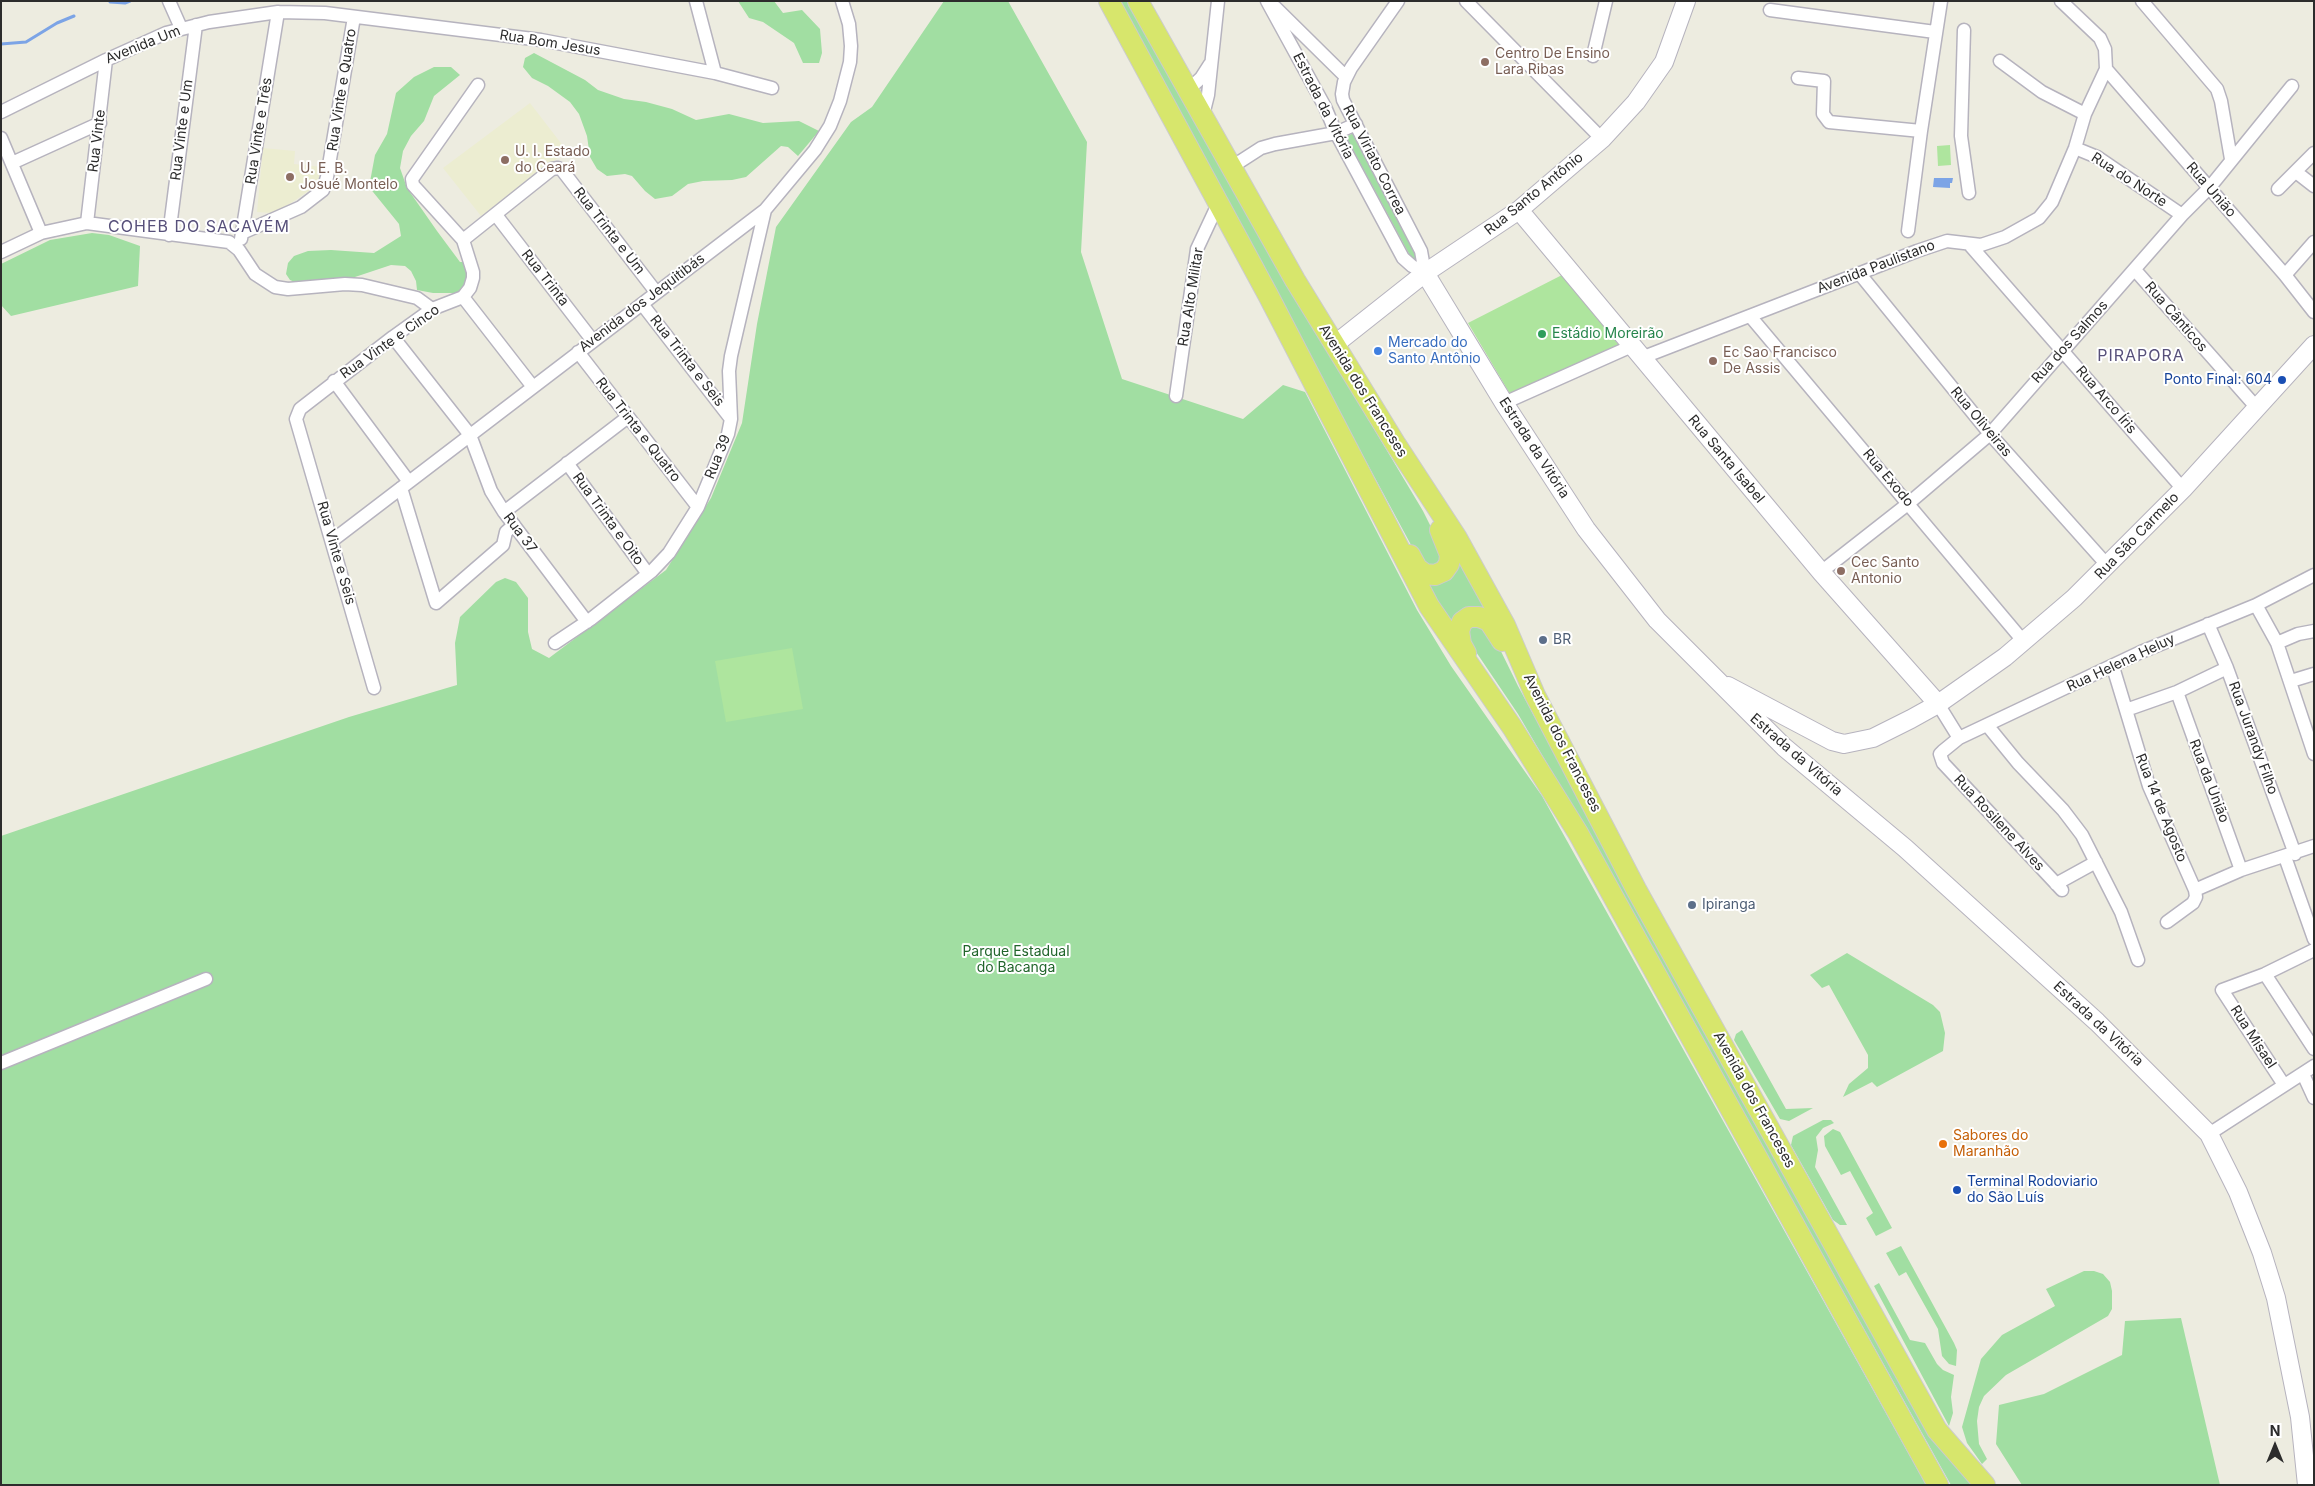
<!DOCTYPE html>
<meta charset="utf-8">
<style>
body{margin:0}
#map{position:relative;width:2315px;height:1486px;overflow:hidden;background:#edece0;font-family:Inter,sans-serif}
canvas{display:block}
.frame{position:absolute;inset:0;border:2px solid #2c2c2c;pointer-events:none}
.north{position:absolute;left:2250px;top:1421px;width:50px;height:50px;-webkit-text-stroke:4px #fff;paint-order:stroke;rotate:0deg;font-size:14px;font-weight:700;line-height:20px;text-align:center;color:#2c2c2c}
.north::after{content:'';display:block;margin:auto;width:18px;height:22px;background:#2c2c2c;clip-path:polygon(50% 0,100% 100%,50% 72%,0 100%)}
</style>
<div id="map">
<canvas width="2315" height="1486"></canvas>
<div class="frame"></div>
<div class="north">N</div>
</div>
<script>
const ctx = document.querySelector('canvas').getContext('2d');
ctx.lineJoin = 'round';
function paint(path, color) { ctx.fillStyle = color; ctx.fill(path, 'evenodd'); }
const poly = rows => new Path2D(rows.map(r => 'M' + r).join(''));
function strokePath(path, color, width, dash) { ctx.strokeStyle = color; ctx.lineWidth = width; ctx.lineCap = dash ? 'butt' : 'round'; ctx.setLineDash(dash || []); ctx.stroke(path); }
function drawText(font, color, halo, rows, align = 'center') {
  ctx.font = font + ' Inter,sans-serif'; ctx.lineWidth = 4; ctx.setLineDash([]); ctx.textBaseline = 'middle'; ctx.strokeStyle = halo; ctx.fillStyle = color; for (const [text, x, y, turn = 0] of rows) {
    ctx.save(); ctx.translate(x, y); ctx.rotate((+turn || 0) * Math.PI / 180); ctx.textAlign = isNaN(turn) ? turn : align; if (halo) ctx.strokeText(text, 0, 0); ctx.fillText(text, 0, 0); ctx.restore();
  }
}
paint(poly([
 [530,103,567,151,481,216,443,168],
 [263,148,295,151,294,164,323,167,316,186,285,207,271,213,257,212]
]), '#ecedd1');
paint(poly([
 [738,1,774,1,783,13,802,10,820,29,822,53,819,63,803,63,794,43,763,22,749,18],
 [944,1,1008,1,1087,142,1081,252,1122,379,1243,419,1283,385,1305,392,1417,610,1451,666,1542,796,1926,1485,1,1485,1,836,349,717,457,685,455,643,460,617,496,582,505,578,516,582,528,598,528,632,532,649,549,658,666,570,711,498,742,423,757,324,776,227,851,122,872,107],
 [1118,1,1127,1,1276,267,1315,330,1423,511,1441,547,1443,559,1432,569,1417,556],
 [534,53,585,80,598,90,624,99,646,102,672,109,696,120,729,114,763,123,799,121,819,131,798,156,788,147,781,146,746,177,732,180,703,181,688,184,672,196,655,199,645,191,632,176,625,174,607,176,597,169,590,157,587,136,579,114,570,102,548,86,532,78,523,67,525,58],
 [434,67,451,67,460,75,434,96,424,121,411,136,403,151,400,168,407,188,437,231,460,262,467,262,470,272,465,286,457,293,433,293,417,290,416,281,411,271,405,266,391,265,349,279,297,283,290,280,286,274,288,263,294,256,308,251,331,250,374,253,401,236,399,224,369,187,375,155,387,134,396,93,414,77],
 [1355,132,1422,260,1415,265,1346,137],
 [92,233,109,235,140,246,138,286,11,316,1,305,1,264,50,240],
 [1458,553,1494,615,1452,633,1424,585,1439,584,1451,579,1455,572],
 [1472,625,1491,631,1518,686,1590,820,1974,1485,1951,1485,1582,823,1518,714,1468,640,1468,628],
 [1847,953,1933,1005,1940,1012,1945,1033,1943,1051,1877,1087,1872,1082,1843,1097,1849,1084,1868,1068,1868,1055,1829,985,1822,988,1810,975],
 [1742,1030,1786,1109,1813,1108,1789,1121,1780,1119,1734,1040,1736,1034],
 [1823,1120,1831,1120,1834,1123,1823,1128,1816,1137,1818,1150,1815,1167,1847,1225,1840,1225,1833,1220,1791,1145,1793,1136],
 [1833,1129,1840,1132,1892,1228,1876,1236,1866,1218,1873,1213,1850,1171,1841,1175,1825,1146,1824,1136],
 [1901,1246,1954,1343,1957,1350,1956,1366,1949,1364,1942,1356,1938,1329,1906,1272,1899,1276,1886,1253],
 [2084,1271,2094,1271,2103,1274,2110,1282,2112,1291,2112,1309,2108,1316,2006,1375,1984,1396,1979,1407,1977,1421,1979,1444,1987,1459,1982,1464,1967,1443,1962,1427,1981,1359,2002,1335,2055,1306,2046,1289],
 [1879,1283,1910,1340,1925,1343,1937,1364,1943,1370,1954,1375,1951,1397,1953,1413,1949,1426,1874,1286],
 [2181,1318,2220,1485,2022,1485,1996,1444,1999,1405,2044,1394,2122,1355,2125,1321]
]), '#a1dea2');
paint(poly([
 [1950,145,1951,165,1938,166,1937,146],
 [1562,275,1619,345,1510,394,1468,323],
 [792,648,803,709,726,722,715,661]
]), '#aee59e');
paint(poly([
 [1934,178,1953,178,1952,183,1950,183,1950,188,1933,187]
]), '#7ca4e6');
strokePath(poly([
 [110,2,125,3,130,1],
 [1,44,26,42,57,23,74,16]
]), '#7ca4e6', 3);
const street = poly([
 [169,1,181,28],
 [696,1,715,73],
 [1267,1,1325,107,1336,133,1403,258,1412,266,1425,273],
 [1398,1,1351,68,1344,82,1342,94,1343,100,1421,251,1425,273],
 [1466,1,1602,139],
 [2142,1,2217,89,2221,101,2231,159],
 [1275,7,1346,77],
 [1770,10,1935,32],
 [1964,30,1961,136,1969,193],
 [1593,56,1606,1],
 [2000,61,2042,92,2085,114],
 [2106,69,2285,275,2314,312],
 [1798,78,1824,81,1823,114,1829,122,1921,131],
 [1187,91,1201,78,1210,64],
 [1,112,106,60,166,33,209,22,278,12,325,13,541,40,715,73,772,88],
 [1202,119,1208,95,1218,1],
 [1,138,41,233],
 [2075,148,2097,157,2182,215],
 [12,163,100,123],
 [1230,168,1261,148,1275,144,1336,133,1356,124],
 [2296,172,2314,186],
 [2278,189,2314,153],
 [496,215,593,341],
 [87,223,106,60],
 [1908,231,1921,131,1941,1],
 [242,233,301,207,323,190,327,177,354,17],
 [169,235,196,25],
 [241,239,278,12],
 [463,240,552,169,558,168,562,170,656,292],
 [1969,244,2183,489],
 [1,252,41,233,87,223,229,242,239,250,255,274,275,287,288,289,345,284,362,285,417,298,432,309],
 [2135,270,2257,408],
 [1859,273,1990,434,2108,566],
 [2285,275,2314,242],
 [463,297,533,387],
 [642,304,731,419],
 [1750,316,2024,642],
 [393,337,470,435,491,491,504,512,587,622],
 [578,352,698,507],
 [1641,358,1917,251,1947,241,1981,245,2005,237,2039,218,2052,202,2075,148,2085,114,2106,69,2105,49,2100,38,2061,1],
 [334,381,409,482],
 [1176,396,1197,249,1219,202],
 [1504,403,1632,346],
 [567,463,648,574],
 [401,488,436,603,503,545,506,532,514,525],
 [504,512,628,417],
 [333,540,765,210,815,150,830,126,840,101,850,62,851,46,849,24,842,1],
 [1821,572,1909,503,1990,434,2182,215,2210,187,2292,86],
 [2256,605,2277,643,2314,754],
 [2208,624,2227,668,2295,854],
 [555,643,591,619,652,571,669,553,698,507,728,434,731,419,729,371,731,356,765,210],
 [2277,643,2298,634,2314,631],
 [2113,667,2149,786,2195,890],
 [2291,681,2314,674],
 [374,688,296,419,300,409,393,337,432,309,463,297,470,288,473,278,473,272,463,240,413,185,412,179,478,85],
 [2177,692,2241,870],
 [1938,704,1959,738],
 [2126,710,2177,692,2227,668],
 [1987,725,2018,763,2063,810,2082,835,2121,912,2138,960],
 [2285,857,2314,939],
 [2056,884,2096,862],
 [2062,890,1943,763,1940,754,1943,751,1959,738,2141,652,2256,605,2314,575],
 [2167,922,2193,903,2196,897,2195,890,2241,870,2314,846],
 [2265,974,2314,1049],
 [1,1063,206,979],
 [2303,1074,2314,1098],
 [2284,1085,2222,990,2265,974,2314,950],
 [2209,1134,2314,1066]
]);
const secondary = poly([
 [1519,210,1821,572,1938,704],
 [1425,273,1504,403,1586,529,1657,620,1784,747,1905,848,2097,1022,2209,1134,2238,1192,2262,1253,2276,1298,2300,1417,2307,1485],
 [1334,345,1425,273,1519,210,1602,139,1636,102,1664,62,1686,1],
 [1728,686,1832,741,1844,744,1873,738,1911,719,1938,704,2005,657,2074,598,2183,489,2314,345]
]);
const primary = poly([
 [1109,1,1268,295,1429,606,1512,727,1578,833,1938,1485],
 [1138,1,1295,280,1395,443,1457,538,1505,625,1535,695,1636,889,1937,1430,1985,1485],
 [1410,555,1417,568,1425,574,1435,575,1444,571,1449,564,1450,555,1440,530],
 [1466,653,1461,644,1459,631,1462,622,1469,617,1479,617,1489,621,1502,641]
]);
strokePath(street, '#b6b3be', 15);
strokePath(secondary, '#b6b3be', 20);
strokePath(primary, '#ccc', 22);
strokePath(street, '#fff', 12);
strokePath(secondary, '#fff', 18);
strokePath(primary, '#d7e66c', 20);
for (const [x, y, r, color] of [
 [1485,62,5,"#8d6e63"],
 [505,160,5,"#8d6e63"],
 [290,177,5,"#8d6e63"],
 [1542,334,5,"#2e9e5b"],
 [1378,351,5,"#3f7fe0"],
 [1713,361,5,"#8d6e63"],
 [2282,380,5,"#1a4fb4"],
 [1841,571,5,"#8d6e63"],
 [1543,640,5,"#5c6f8a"],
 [1692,905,5,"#5c6f8a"],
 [1943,1144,5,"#e8710a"],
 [1957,1190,5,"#1a4fb4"]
]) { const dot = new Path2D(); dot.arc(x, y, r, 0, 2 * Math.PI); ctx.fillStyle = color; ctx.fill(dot); strokePath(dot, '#fff', 2); }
drawText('14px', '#2c2c2c', '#fff', [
 ["Rua Bom Jesus",550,43,9],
 ["Avenida Um",143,45,-22],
 ["Rua Vinte e Quatro",342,90,-81],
 ["Estrada da Vitória",1323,106,63],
 ["Rua Vinte e Um",182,130,-83],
 ["Rua Vinte e Três",259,131,-81],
 ["Rua Vinte",97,141,-83],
 ["Rua Viriato Correa",1374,160,63],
 ["Rua do Norte",2129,180,33],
 ["Rua União",2211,190,49],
 ["Rua Santo Antônio",1534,194,-39],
 ["Rua Trinta e Um",609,231,52],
 ["Avenida Paulistano",1876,267,-21],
 ["Rua Trinta",545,278,52],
 ["Rua Alto Militar",1191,297,-81],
 ["Avenida dos Jequitibás",642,303,-37],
 ["Rua Cânticos",2176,317,49],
 ["Rua Vinte e Cinco",390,342,-35],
 ["Rua dos Salmos",2070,342,-48],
 ["Rua Trinta e Seis",687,361,52],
 ["Avenida dos Franceses",1363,391,58],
 ["Rua Arco Íris",2106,400,49],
 ["Rua Oliveiras",1981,422,50],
 ["Rua Trinta e Quatro",638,430,52],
 ["Estrada da Vitória",1534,448,57],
 ["Rua 39",718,457,-68],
 ["Rua Santa Isabel",1726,459,50],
 ["Rua Exodo",1888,478,50],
 ["Rua Trinta e Oito",608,519,54],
 ["Rua 37",520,533,53],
 ["Rua São Carmelo",2137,536,-46],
 ["Rua Vinte e Seis",336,553,74],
 ["Rua Helena Heluy",2121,663,-25],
 ["Rua Jurandy Filho",2253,738,70],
 ["Avenida dos Franceses",1562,743,63],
 ["Estrada da Vitória",1796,755,41],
 ["Rua da União",2209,781,69],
 ["Rua 14 de Agosto",2161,808,68],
 ["Rua Rosilene Alves",1999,823,47],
 ["Estrada da Vitória",2098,1024,43],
 ["Rua Misael",2253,1037,57],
 ["Avenida dos Franceses",1754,1100,61]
]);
drawText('14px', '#785e54', '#fff', [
 ["Centro De Ensino",1495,54],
 ["Lara Ribas",1495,70],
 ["U. I. Estado",515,152],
 ["do Ceará",515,168],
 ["U. E. B.",300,169],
 ["Josué Montelo",300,185],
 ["Ec Sao Francisco",1723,353],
 ["De Assis",1723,369],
 ["Cec Santo",1851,563],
 ["Antonio",1851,579]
], 'left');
drawText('14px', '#27864d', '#fff', [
 ["Estádio Moreirão",1552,334]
], 'left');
drawText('14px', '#366cbe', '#fff', [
 ["Mercado do",1388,343],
 ["Santo Antônio",1388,359]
], 'left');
drawText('14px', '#164399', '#fff', [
 ["Ponto Final: 604",2272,380],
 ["Terminal Rodoviario",1967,1182,"left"],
 ["do São Luís",1967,1198,"left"]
], 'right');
drawText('14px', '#4e5e75', '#fff', [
 ["BR",1553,640],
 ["Ipiranga",1702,905]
], 'left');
drawText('14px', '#21652b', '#fff', [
 ["Parque Estadual",1016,952],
 ["do Bacanga",1016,968]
]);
drawText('14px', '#c56008', '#fff', [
 ["Sabores do",1953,1136],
 ["Maranhão",1953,1152]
], 'left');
ctx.letterSpacing = '1px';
drawText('16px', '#57507a', '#fff', [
 ["COHEB DO SACAVÉM",199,227],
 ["PIRAPORA",2141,356]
]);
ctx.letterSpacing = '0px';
</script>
